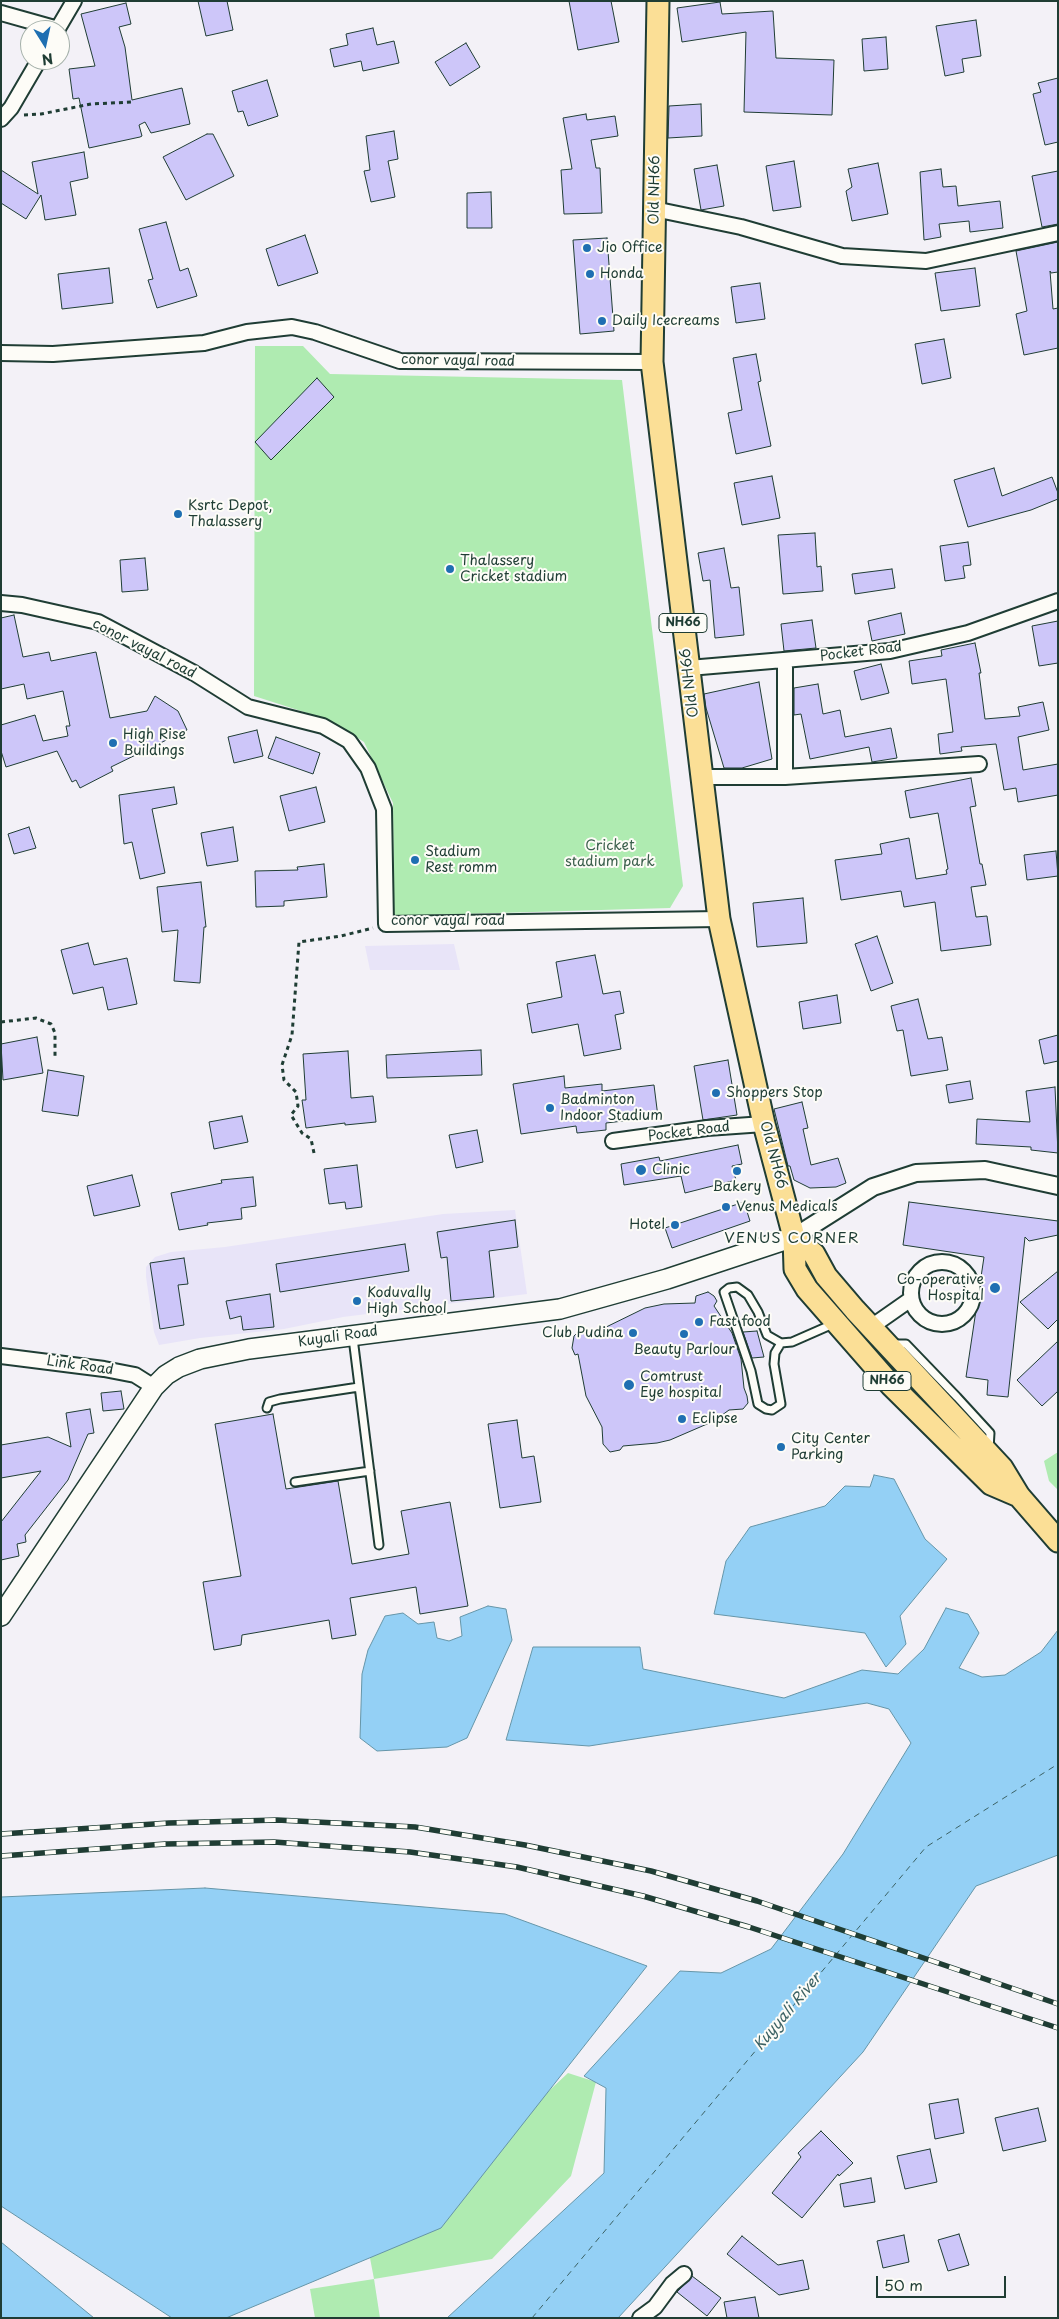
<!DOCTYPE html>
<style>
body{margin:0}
#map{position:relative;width:1059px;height:2319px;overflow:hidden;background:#f3f1f7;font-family:"Playpen Sans",sans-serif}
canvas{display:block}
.frame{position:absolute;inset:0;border:2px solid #1f3d34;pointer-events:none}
.north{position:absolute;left:20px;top:20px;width:50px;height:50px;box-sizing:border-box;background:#fdfcf7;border:1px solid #a4b0a9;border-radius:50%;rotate:170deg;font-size:14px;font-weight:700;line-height:20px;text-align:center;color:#1f3d34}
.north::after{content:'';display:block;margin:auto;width:18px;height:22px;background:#1f6fb2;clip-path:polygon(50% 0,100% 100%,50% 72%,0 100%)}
.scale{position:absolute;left:876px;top:2276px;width:130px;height:22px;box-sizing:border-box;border:2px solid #1f3d34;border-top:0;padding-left:6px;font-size:15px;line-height:18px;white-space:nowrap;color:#1f3d34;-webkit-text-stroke:4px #fdfcf7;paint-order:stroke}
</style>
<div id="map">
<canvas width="1059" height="2319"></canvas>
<div class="frame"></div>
<div class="north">N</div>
<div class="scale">50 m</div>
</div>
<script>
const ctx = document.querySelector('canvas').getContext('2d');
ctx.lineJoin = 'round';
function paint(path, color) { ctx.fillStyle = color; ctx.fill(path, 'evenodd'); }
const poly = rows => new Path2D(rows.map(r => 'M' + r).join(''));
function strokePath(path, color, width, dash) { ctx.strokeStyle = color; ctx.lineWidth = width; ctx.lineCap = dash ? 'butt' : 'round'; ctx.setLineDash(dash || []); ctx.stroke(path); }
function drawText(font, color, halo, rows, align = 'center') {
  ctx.font = font + ' "Playpen Sans",sans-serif'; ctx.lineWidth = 4; ctx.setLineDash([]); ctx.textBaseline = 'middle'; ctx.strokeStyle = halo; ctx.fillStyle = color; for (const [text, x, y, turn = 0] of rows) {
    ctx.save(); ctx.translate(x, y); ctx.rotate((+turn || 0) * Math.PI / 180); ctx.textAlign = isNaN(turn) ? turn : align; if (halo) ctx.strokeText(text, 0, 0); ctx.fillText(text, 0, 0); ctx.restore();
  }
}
paint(poly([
 [454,944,460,970,370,970,365,946],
 [515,1210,527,1294,343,1317,284,1329,200,1338,159,1345,154,1332,146,1277,146,1267,155,1257,171,1252,225,1247,443,1214]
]), '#e8e4f8');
paint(poly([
 [255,346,303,346,330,374,622,380,683,886,670,908,394,916,393,803,364,742,329,720,254,696],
 [1058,1452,1058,1490,1049,1481,1044,1461],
 [568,2073,596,2082,571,2176,492,2259,374,2279,380,2318,315,2318,310,2289,374,2279,370,2258]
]), '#afebb1');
const water = poly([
 [874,1475,894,1479,925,1539,947,1559,900,1616,906,1644,886,1667,865,1633,714,1614,726,1561,750,1527,825,1506,845,1486,870,1487,874,1475],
 [488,1606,506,1609,512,1640,467,1738,447,1747,377,1751,360,1738,362,1674,368,1650,385,1616,403,1613,418,1624,434,1622,437,1638,449,1641,462,1636,460,1617,488,1606],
 [946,1608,968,1614,979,1633,959,1668,982,1677,1005,1675,1041,1652,1058,1630,1058,1855,976,1886,863,2052,618,2318,447,2318,604,2173,606,2088,584,2076,680,1971,721,1973,771,1949,843,1854,911,1743,889,1709,867,1703,589,1746,506,1740,533,1647,640,1647,643,1669,784,1698,862,1670,898,1674,924,1649,946,1608],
 [205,1888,505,1914,647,1966,441,2228,226,2318,172,2318,1,2206,1,1897,205,1888],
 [1,2242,94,2318,1,2318,1,2242]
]);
paint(water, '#94d0f5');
strokePath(water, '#6595a8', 1);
strokePath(poly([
 [532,2318,926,1847,1058,1764]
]), '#3c6264', 1, [6, 5]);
const building = poly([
 [198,1,227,1,233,30,206,36,198,1],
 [569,1,611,1,619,42,578,50,569,1],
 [720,2,722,14,773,11,776,58,834,60,832,115,744,112,746,32,682,42,677,8,720,2],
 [126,3,131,24,119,27,125,47,132,100,182,88,190,124,151,133,145,122,139,125,142,136,140,137,89,148,79,98,73,99,69,69,95,66,81,14,126,3],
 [976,20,981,56,962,59,964,72,945,76,936,26,976,20],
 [373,28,377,45,394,41,399,63,363,71,361,61,334,67,330,49,348,45,346,34,373,28],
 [886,37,888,69,864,71,862,39,886,37],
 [466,43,480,67,450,86,435,62,466,43],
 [1058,78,1058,142,1045,145,1033,94,1041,92,1038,83,1058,78],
 [267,80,278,116,248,126,243,111,238,112,232,91,267,80],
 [701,104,702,136,668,138,669,106,701,104],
 [586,114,587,120,615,116,618,136,591,140,596,168,600,168,602,213,564,214,561,170,572,169,563,118,586,114],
 [394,131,398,159,388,161,395,197,371,202,364,171,370,170,366,136,394,131],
 [207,134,213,134,234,176,186,200,163,157,207,134],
 [84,152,88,178,70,182,76,215,45,220,41,195,26,219,1,203,1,170,38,194,32,162,84,152],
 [794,161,801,207,773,211,766,166,794,161],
 [878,163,888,214,852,221,846,191,852,187,848,169,878,163],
 [717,165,724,206,701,210,694,169,717,165],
 [941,169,943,187,956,186,958,206,1000,201,1003,228,970,232,969,221,939,224,941,237,924,240,920,172,941,169],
 [1058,171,1058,224,1042,227,1032,176,1058,171],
 [491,192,492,228,467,228,467,193,491,192],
 [166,222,180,271,188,268,197,296,157,308,148,280,153,279,139,229,166,222],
 [305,235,318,273,278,286,266,249,305,235],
 [607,238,614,331,580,334,573,240,607,238],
 [1058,242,1058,272,1051,273,1050,271,1053,309,1058,308,1058,348,1024,355,1016,314,1027,311,1016,251,1058,242],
 [109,268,113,303,62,309,58,274,109,268],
 [975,268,980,306,941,311,935,273,975,268],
 [760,283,765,319,736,323,731,287,760,283],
 [944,339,951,378,922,384,915,344,944,339],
 [756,354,761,381,758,382,771,446,736,454,728,413,742,410,733,358,756,354],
 [317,378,334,397,271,460,255,442,317,378],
 [994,468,1002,496,1052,477,1058,493,1058,499,1031,510,968,527,954,480,994,468],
 [772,476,780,518,742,525,734,483,772,476],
 [815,533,817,567,821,566,823,591,783,594,778,535,815,533],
 [968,542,971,565,963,566,965,578,945,581,940,546,968,542],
 [724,548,731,588,739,587,744,635,715,638,710,580,703,581,698,553,724,548],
 [145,558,148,590,122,592,120,560,145,558],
 [892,569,895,588,855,594,852,574,892,569],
 [901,613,905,634,872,641,868,621,901,613],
 [14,615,23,657,49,652,51,661,96,652,110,718,147,711,155,696,178,711,187,730,111,767,113,771,80,788,76,780,72,782,57,751,6,767,1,751,1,725,35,715,43,741,68,736,66,726,70,726,63,691,27,699,24,684,1,689,1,618,14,615],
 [812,620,816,648,784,651,781,624,812,620],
 [1058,621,1058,663,1039,666,1032,626,1058,621],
 [975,643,981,673,979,673,985,719,1020,716,1018,707,1043,702,1049,730,1018,737,1023,770,1058,764,1058,795,1018,802,1016,788,1004,790,996,744,961,747,962,751,940,754,938,734,953,732,946,679,912,684,909,661,942,656,941,650,975,643],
 [881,664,889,693,861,700,854,671,881,664],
 [759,682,772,759,742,768,724,768,706,708,704,694,759,682],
 [818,684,823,714,840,710,845,737,891,728,897,758,872,762,869,747,810,759,801,714,794,715,794,688,818,684],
 [257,730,263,756,234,763,228,737,257,730],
 [276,737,320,753,313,774,268,758,276,737],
 [971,778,976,806,970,807,980,864,982,864,986,885,971,887,976,917,987,916,991,945,941,951,935,902,904,907,901,891,841,900,835,860,882,854,880,844,909,838,916,879,947,874,946,870,948,869,938,813,910,818,905,791,971,778],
 [174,787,177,804,152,809,165,873,140,879,132,842,124,844,119,795,174,787],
 [316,787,325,822,289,831,280,796,316,787],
 [29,827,36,848,14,854,8,834,29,827],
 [233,827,238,861,207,866,201,833,233,827],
 [1056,851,1058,876,1027,880,1024,855,1056,851],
 [324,864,327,897,284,901,284,906,256,907,255,871,298,870,297,867,324,864],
 [201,882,206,927,204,927,200,983,174,981,178,930,162,932,157,887,201,882],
 [803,898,807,943,757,947,753,903,803,898],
 [877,936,893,983,871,991,855,944,877,936],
 [88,943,94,965,127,958,137,1004,108,1010,103,987,73,994,61,950,88,943],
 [595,955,603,994,620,991,624,1013,615,1015,621,1049,584,1056,578,1024,532,1033,527,1004,562,997,556,962,595,955],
 [837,995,841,1023,803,1029,799,1002,837,995],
 [918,999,928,1039,942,1037,948,1070,911,1076,903,1030,897,1031,891,1006,918,999],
 [1058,1035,1058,1061,1044,1064,1039,1040,1058,1035],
 [37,1037,43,1073,3,1080,1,1044,37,1037],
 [481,1050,482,1075,387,1078,386,1055,481,1050],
 [348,1051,351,1098,373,1096,376,1122,345,1125,345,1123,306,1128,302,1100,306,1100,303,1054,348,1051],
 [728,1060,737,1115,703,1120,694,1066,728,1060],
 [48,1070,84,1076,78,1116,42,1111,48,1070],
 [564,1076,565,1088,602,1084,602,1091,654,1085,658,1117,606,1123,606,1130,577,1133,576,1126,521,1134,513,1084,564,1076],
 [970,1081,973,1099,949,1103,946,1085,970,1081],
 [1055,1087,1058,1153,1031,1150,1031,1147,976,1144,977,1119,1030,1122,1026,1091,1055,1087],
 [802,1102,808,1128,803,1129,811,1165,838,1158,846,1183,836,1187,810,1188,794,1180,790,1166,788,1166,774,1109,802,1102],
 [242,1116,248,1142,214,1149,209,1122,242,1116],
 [477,1130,483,1162,456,1168,449,1135,477,1130],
 [738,1145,742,1164,732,1166,736,1180,685,1193,681,1176,624,1185,621,1164,659,1157,660,1161,738,1145],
 [357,1165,362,1207,346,1209,345,1202,329,1204,324,1169,357,1165],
 [132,1175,140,1206,94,1216,87,1186,132,1175],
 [253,1177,256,1206,241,1208,242,1219,207,1223,208,1225,179,1230,171,1193,222,1183,221,1180,253,1177],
 [744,1202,750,1221,672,1248,665,1228,744,1202],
 [909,1202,1058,1221,1058,1235,1029,1241,1025,1237,1008,1397,987,1395,988,1380,966,1377,984,1257,903,1245,909,1202],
 [515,1220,518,1247,489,1251,494,1297,451,1301,447,1257,441,1258,437,1232,515,1220],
 [405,1244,409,1271,280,1292,276,1264,405,1244],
 [184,1258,188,1284,178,1285,184,1325,160,1329,150,1263,184,1258],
 [1058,1271,1058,1319,1048,1329,1020,1302,1058,1271],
 [708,1292,714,1296,717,1301,714,1306,732,1333,741,1359,744,1388,747,1396,748,1403,743,1409,729,1410,714,1421,670,1440,657,1443,623,1446,620,1450,610,1452,603,1444,602,1427,586,1396,578,1354,575,1355,572,1348,574,1336,578,1332,596,1332,645,1308,664,1304,695,1303,696,1296,708,1292],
 [270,1294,274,1327,243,1330,241,1316,230,1319,226,1301,270,1294],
 [757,1331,764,1357,752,1358,743,1332,757,1331],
 [1058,1341,1058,1391,1042,1406,1017,1380,1058,1341],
 [121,1391,124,1409,103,1411,101,1393,121,1391],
 [90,1409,94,1433,88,1434,68,1480,25,1535,26,1542,17,1544,19,1556,1,1560,1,1522,41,1471,1,1478,1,1445,48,1437,71,1447,66,1413,90,1409],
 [273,1414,286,1489,338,1481,352,1564,409,1554,401,1511,450,1502,468,1606,420,1614,416,1587,350,1598,356,1635,332,1639,329,1620,242,1635,241,1645,214,1650,203,1582,241,1576,215,1424,273,1414],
 [517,1420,522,1458,534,1456,541,1502,500,1508,488,1424,517,1420],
 [958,2099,964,2133,935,2139,929,2104,958,2099],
 [1038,2108,1046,2141,1003,2151,995,2118,1038,2108],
 [821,2131,853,2163,839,2176,838,2174,802,2218,772,2193,801,2157,798,2153,821,2131],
 [930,2149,937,2182,905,2189,897,2156,930,2149],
 [871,2178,875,2202,844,2207,840,2184,871,2178],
 [959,2234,969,2265,948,2271,938,2240,959,2234],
 [904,2235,909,2262,883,2268,877,2241,904,2235],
 [742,2236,778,2265,803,2260,809,2289,779,2295,727,2254,742,2236],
 [692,2276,721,2298,707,2316,677,2292,692,2276],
 [755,2297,759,2318,727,2318,724,2302,755,2297]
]);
paint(building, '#cdc6f9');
strokePath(building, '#1f3d34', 1);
const service = poly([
 [353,1338,379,1545],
 [781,1343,775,1353,774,1364,781,1404,772,1410,766,1409,758,1404,751,1371,724,1292,729,1288,737,1287,748,1295,758,1312,767,1335,781,1343,792,1342,833,1324],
 [892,1344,906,1344,957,1397,990,1433,989,1449],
 [267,1408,269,1402,280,1399,359,1387],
 [295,1482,370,1471]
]);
const minor = poly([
 [1,13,58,29],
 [57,30,74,1],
 [1,119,11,108,39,60],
 [654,209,741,227,842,256,926,261,1058,233],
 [1,353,53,354,204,343,247,332,292,327,315,332,400,361,652,362],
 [1,603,22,605,98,622,194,673,248,707,323,726,349,741,368,768,384,809,386,924,719,919],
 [785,660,785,777],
 [689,668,890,651,968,633,1058,601],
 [702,777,785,777,979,764],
 [613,1141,707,1128,764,1124],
 '911 1293a31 31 0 1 1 62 0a31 31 0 1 1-62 0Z',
 [871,1327,911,1299],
 [1,1356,104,1369,135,1375,154,1387],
 [640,2318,655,2307,672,2284,684,2274]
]);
const tertiary = poly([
 [794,1237,873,1187,916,1173,985,1170,1058,1186]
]);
const secondary = poly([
 [1,1616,154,1387,166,1375,179,1367,200,1359,249,1349,560,1309,667,1279,794,1237]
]);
const primary = poly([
 [658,1,652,362,719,919,764,1124,794,1237,795,1269,807,1289,891,1385,991,1484,1019,1496],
 [794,1237,814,1254,826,1276,855,1310,1002,1468,1019,1496,1058,1541]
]);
strokePath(service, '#1f3d34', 11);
strokePath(minor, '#1f3d34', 18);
strokePath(tertiary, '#1f3d34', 20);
strokePath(secondary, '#1f3d34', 22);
strokePath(primary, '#1f3d34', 25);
strokePath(poly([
 [24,115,41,114,91,104,133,102],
 [1,1022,36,1018,51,1024,55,1033,55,1058],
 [314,1153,311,1139,302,1133,291,1115,298,1106,296,1092,284,1080,282,1065,292,1035,299,942,341,936,373,928]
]), '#1f3d34', 3, [4, 4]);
strokePath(service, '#fdfcf7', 7);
strokePath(minor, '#fdfcf7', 14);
strokePath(tertiary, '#fdfcf7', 16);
strokePath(secondary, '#fdfcf7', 19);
strokePath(primary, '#fbdf96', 21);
const rail = poly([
 [1,1834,169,1823,277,1820,415,1827,525,1845,651,1871,757,1901,1058,2004],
 [1,1856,165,1844,274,1842,410,1852,517,1867,643,1896,749,1927,1058,2028]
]);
strokePath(rail, '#1f3d34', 5.5);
strokePath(rail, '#fdfcf7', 4, [11]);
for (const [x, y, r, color] of [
 [587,248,5,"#1f6fb2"],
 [590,274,5,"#1f6fb2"],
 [602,321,5,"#1f6fb2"],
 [178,514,5,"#1f6fb2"],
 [450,569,5,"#1f6fb2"],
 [113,743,5,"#1f6fb2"],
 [415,860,5,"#1f6fb2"],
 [716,1093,5,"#1f6fb2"],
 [550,1108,5,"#1f6fb2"],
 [641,1170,6,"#1f6fb2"],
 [737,1171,5,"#1f6fb2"],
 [726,1207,5,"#1f6fb2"],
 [675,1225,5,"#1f6fb2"],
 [995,1288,6,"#1f6fb2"],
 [357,1301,5,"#1f6fb2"],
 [699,1322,5,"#1f6fb2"],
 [633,1333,5,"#1f6fb2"],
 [684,1334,5,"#1f6fb2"],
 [629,1385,6,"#1f6fb2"],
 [682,1419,5,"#1f6fb2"],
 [781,1447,5,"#1f6fb2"]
]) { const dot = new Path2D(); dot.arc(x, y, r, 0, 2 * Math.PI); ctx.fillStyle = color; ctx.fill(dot); strokePath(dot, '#fdfcf7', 2); }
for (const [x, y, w] of [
 [683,623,48],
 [887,1381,48]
]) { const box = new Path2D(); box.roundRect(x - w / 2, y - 9.5, w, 19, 4); ctx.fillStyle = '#fdfcf7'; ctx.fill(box); strokePath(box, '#1f3d34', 1); }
drawText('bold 12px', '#1f3d34', null, [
 ["NH66",683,623],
 ["NH66",887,1381]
]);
drawText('14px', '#1f3d34', '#fdfcf7', [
 ["Old NH66",655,190,-89],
 ["conor vayal road",458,361,1],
 ["conor vayal road",144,649,27],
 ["Pocket Road",861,652,-7],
 ["Old NH66",690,683,-97],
 ["conor vayal road",448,921],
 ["Pocket Road",689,1132,-7],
 ["Old NH66",773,1155,75],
 ["Kuyali Road",338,1337,-8],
 ["Link Road",80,1366,8]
]);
drawText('14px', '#1f3d34', '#fdfcf7', [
 ["Jio Office",597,248],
 ["Honda",600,274],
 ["Daily Icecreams",612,321],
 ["Ksrtc Depot,",188,506],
 ["Thalassery",188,522],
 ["Thalassery",460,561],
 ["Cricket stadium",460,577],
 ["High Rise",123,735],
 ["Buildings",123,751],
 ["Stadium",425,852],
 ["Rest romm",425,868],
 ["Shoppers Stop",726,1093],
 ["Badminton",560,1100],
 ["Indoor Stadium",560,1116],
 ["Clinic",652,1170],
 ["Bakery",737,1187,"center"],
 ["Venus Medicals",736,1207],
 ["Hotel",665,1225,"right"],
 ["Co-operative",984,1280,"right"],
 ["Hospital",984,1296,"right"],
 ["Koduvally",367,1293],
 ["High School",367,1309],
 ["Fast food",709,1322],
 ["Club Pudina",623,1333,"right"],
 ["Beauty Parlour",684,1350,"center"],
 ["Comtrust",640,1377],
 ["Eye hospital",640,1393],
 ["Eclipse",692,1419],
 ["City Center",791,1439],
 ["Parking",791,1455]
], 'left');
drawText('14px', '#3c604d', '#fdfcf7', [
 ["Cricket",610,846],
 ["stadium park",610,862]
]);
ctx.letterSpacing = '1px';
drawText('15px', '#1f3d34', '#fdfcf7', [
 ["VENUS CORNER",792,1239]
]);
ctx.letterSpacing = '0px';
drawText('italic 15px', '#3c6264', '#fdfcf7', [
 ["Kuyyali River",788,2012,-50]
]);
</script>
